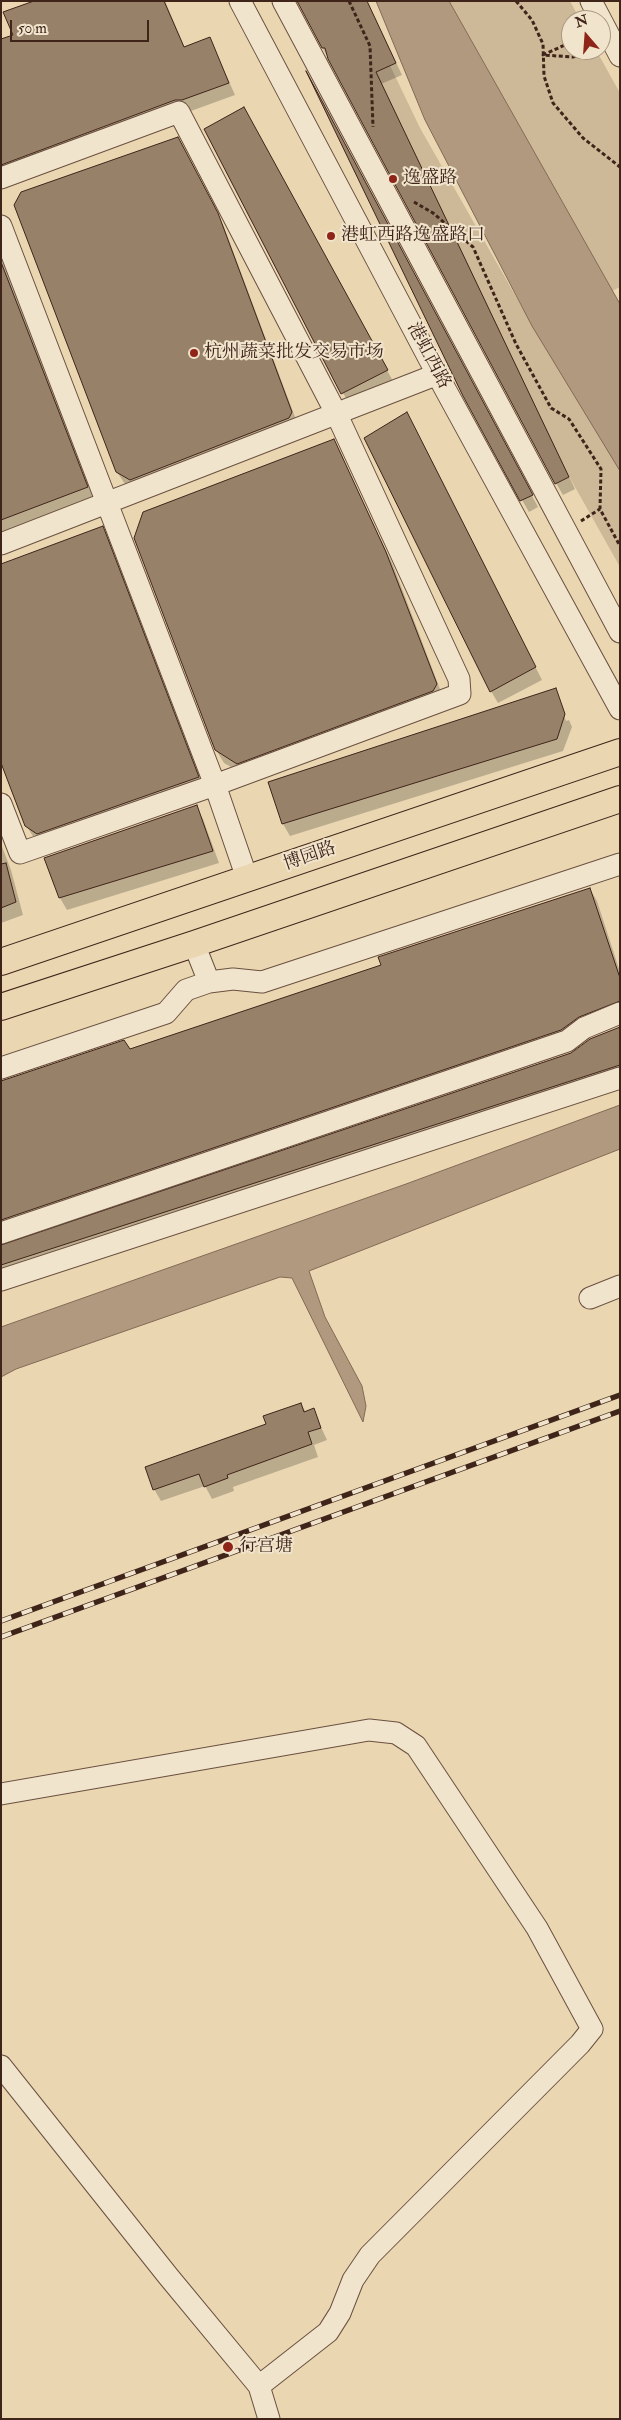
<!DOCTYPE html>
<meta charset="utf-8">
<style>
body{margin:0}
#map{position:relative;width:621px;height:2420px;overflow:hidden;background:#ead6b1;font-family:"IM FELL Double Pica",serif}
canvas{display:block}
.frame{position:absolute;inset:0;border:2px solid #3f241a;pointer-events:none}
.north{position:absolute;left:561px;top:10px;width:50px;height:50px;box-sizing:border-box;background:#f1e4cc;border:1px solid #aa9785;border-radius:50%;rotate:342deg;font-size:14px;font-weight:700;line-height:20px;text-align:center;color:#3f241a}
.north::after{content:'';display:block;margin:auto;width:18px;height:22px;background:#8f2418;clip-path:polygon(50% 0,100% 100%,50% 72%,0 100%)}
.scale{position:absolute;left:10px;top:20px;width:139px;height:22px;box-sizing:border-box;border:2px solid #3f241a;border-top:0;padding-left:6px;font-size:15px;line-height:18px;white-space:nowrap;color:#3f241a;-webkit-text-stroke:4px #f1e4cc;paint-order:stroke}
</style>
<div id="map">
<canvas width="621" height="2420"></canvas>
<div class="frame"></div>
<div class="north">N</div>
<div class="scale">50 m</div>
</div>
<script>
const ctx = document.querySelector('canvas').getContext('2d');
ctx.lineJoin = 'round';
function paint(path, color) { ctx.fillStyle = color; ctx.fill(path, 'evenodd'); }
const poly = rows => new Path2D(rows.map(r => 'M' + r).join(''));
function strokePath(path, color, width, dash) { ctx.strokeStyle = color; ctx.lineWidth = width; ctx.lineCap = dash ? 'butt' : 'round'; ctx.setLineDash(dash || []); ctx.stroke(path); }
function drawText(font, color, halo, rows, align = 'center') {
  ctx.font = font + ' "IM FELL Double Pica","Noto Serif SC",serif'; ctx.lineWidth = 4; ctx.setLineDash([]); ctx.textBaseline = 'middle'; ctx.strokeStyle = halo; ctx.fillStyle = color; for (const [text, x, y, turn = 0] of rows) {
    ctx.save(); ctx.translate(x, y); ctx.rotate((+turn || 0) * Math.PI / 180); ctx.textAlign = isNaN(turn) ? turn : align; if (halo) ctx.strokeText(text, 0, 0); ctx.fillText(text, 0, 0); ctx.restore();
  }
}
paint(poly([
 [331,1,359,1,420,128,523,309,537,321,620,465,620,567,456,275],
 [449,1,570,1,580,20,571,20,571,50,596,50,620,93,620,287,612,291]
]), '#cdb897');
const water = poly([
 [376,1,449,1,620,304,620,471,532,326,425,120,376,1],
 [620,1105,620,1149,309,1271,325,1317,362,1386,366,1406,363,1422,292,1278,280,1277,16,1369,1,1377,1,1327,406,1184,620,1105]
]);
paint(water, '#b0997e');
strokePath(water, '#836a56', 1);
paint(poly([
 [38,1,165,1,185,48,210,39,235,95,1,180,1,41,15,36],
 [273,1,367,1,402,75,381,84,575,489,563,495,556,483,298,2],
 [329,115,538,507,529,512,522,500],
 [251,120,394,383,350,405,343,393],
 [184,150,224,227,298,425,125,484,117,472],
 [1,258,94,500,1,535],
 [414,426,542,680,498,703,491,691],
 [334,441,393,565,443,697,245,775,224,763,216,750],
 [102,528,109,540,205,790,34,838,26,825],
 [555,690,561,701,559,701,566,721,569,720,572,727,563,751,290,836,283,824,270,783],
 [196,807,203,819,219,863,67,910,60,898],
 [1,844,11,870,23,915,1,923],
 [590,889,597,901,620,972,620,1014,1,1236,1,1083,130,1050,383,966],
 [620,1028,620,1079,1,1279,1,1246,572,1054],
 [301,1404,306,1412,313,1410,327,1440,314,1445,318,1457,233,1487,234,1491,212,1499,205,1486,161,1501,154,1489]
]), '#0003');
const building = poly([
 [34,1,164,1,184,47,210,37,229,83,182,100,175,100,1,165,1,39,13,35,3,12,34,1],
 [297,1,367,1,396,63,376,72,569,477,555,484,328,59,325,48,322,48,297,1],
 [306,71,533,495,520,501,463,396,306,71],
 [244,107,388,370,341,394,204,129,244,107],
 [178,137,218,213,292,412,289,418,130,480,116,472,14,205,21,192,178,137],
 [1,262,88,487,1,520,1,262],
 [407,412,536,667,490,692,364,438,407,412],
 [334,439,386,552,437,684,433,691,237,764,215,750,134,538,143,512,334,439],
 [103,526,199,777,37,834,25,826,1,763,1,564,103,526],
 [556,688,565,714,557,739,282,824,268,782,556,688],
 [197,805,213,851,59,898,44,858,197,805],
 [6,863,16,902,1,908,1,864,6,863],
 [590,888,620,978,620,1001,579,1017,561,1030,1,1220,1,1081,124,1040,130,1049,381,965,378,957,590,888],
 [620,1027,620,1065,1,1265,1,1245,571,1053,590,1039,620,1027],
 [301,1403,304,1412,314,1408,321,1428,308,1432,312,1444,227,1475,228,1478,204,1487,199,1474,153,1490,145,1467,266,1424,263,1416,301,1403]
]);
paint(building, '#988169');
strokePath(building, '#3f241a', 1);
const minor = poly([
 [240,1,444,387,620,709],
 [283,1,620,632],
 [591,1,601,20],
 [601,20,620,56],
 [1,178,179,112,337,415,459,679,460,694,215,785,20,853,1,804],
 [1,226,215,785,247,878],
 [1,544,438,374],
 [194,944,209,982],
 [1,1068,166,1013,186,990,209,982,233,979,262,982,620,864],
 [1,1233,567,1041,584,1028,620,1013],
 [1,1280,620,1078],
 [590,1298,620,1286],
 [1,1794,369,1730,396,1733,416,1746,537,1928,592,2029,580,2044,370,2255,353,2280,340,2313,328,2332,259,2386],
 [1,2066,168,2276,259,2386,269,2419]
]);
const major = poly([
 [1,962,620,752],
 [1,1007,194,944,620,799]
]);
strokePath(minor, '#6a5040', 23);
strokePath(major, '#3f241a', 28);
strokePath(poly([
 [349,1,370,46,373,127],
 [516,1,532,20,543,44,544,76,553,103,583,138,620,167],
 [571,35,567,44,543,55,573,57,595,50],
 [414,202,433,213,473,247,516,344,551,408,569,419,601,469,600,509,620,546],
 [581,521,600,509]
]), '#3f241a', 3, [4, 2.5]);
strokePath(minor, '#f1e4cc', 21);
strokePath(major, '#ead6b1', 26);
const rail = poly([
 [1,1621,620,1395],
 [1,1637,620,1411]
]);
strokePath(rail, '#3f241a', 5.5);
strokePath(rail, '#f1e4cc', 4, [11]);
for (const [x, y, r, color] of [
 [393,179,5,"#8f2418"],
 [331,236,5,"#8f2418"],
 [194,353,5,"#8f2418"],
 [228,1547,6,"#8f2418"]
]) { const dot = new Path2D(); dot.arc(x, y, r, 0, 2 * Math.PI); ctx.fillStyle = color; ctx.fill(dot); strokePath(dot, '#f1e4cc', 2); }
drawText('18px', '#3f241a', '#f1e4cc', [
 ["逸盛路",403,179],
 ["港虹西路逸盛路口",341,236],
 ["杭州蔬菜批发交易市场",204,353],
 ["行宫塘",239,1547]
], 'left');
drawText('18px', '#3f241a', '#f1e4cc', [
 ["港虹西路",428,356,62],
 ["博园路",310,857,-19]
]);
</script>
